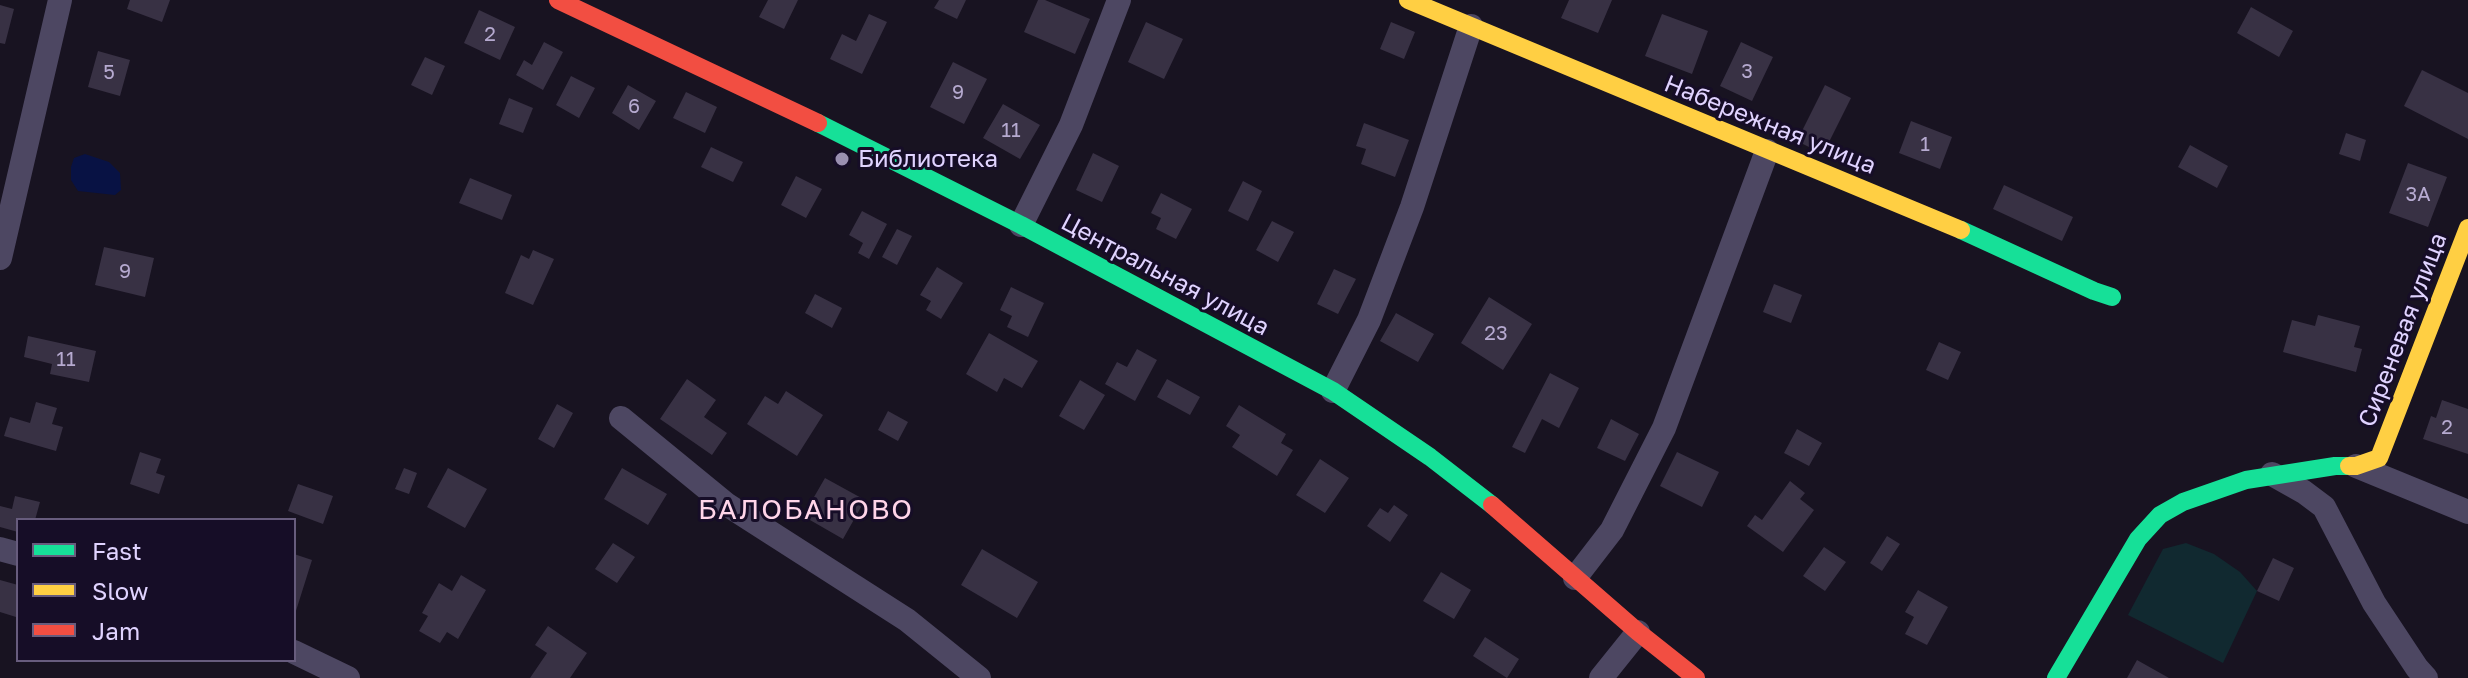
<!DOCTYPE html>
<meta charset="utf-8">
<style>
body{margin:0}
#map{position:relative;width:2468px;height:678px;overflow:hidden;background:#181321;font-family:"Golos Text",sans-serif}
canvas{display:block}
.legend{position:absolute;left:16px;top:518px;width:280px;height:144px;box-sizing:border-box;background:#160d27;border:2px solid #675c7d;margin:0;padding:10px 14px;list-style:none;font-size:24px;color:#e0d3ff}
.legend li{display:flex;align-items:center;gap:16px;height:40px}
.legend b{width:40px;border:2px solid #675c7d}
</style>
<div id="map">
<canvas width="2468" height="678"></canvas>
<ul class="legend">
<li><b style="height:10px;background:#16e098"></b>Fast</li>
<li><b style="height:10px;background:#ffcf43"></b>Slow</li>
<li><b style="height:10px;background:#f24e42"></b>Jam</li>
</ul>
</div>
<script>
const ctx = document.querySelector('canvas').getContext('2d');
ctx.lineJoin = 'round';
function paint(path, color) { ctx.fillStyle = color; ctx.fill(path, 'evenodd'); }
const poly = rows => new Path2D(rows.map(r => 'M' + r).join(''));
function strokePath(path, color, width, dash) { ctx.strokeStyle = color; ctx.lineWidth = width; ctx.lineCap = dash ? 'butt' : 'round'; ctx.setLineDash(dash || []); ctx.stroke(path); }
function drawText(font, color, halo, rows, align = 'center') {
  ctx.font = font + ' "Golos Text",sans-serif'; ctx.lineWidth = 6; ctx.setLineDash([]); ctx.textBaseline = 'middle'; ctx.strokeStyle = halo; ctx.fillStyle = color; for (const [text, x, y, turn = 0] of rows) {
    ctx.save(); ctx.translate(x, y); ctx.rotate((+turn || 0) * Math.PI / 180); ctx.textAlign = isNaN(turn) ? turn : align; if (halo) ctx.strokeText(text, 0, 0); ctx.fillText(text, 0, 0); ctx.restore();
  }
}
paint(poly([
 [2186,543,2214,554,2240,572,2257,591,2223,663,2128,615,2163,549]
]), '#112930');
paint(poly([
 [85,154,109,162,120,173,121,190,115,195,78,191,71,180,71,167,74,158]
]), '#081244');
paint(poly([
 [130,0,170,0,162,22,127,9],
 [768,0,798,0,784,29,759,17],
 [939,0,966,0,957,19,934,8],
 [1038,0,1045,0,1090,19,1075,54,1024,32],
 [1569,0,1612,0,1598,33,1561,18],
 [0,5,14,9,5,44,0,43],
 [2251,7,2293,31,2279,57,2237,33],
 [479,10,515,27,500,60,464,43],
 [869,14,887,22,862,74,830,59,842,34,856,41],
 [1662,14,1708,31,1692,74,1645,56],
 [1146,22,1183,39,1164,79,1128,62],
 [1391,22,1415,32,1404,59,1380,49],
 [544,42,563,52,543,90,516,75,524,60,532,65],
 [1741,42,1773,57,1752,101,1720,86],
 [98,51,130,60,120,96,88,87],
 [425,57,445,66,432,95,411,85],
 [953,62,987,79,964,124,930,107],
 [2422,70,2468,93,2468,139,2404,106],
 [571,76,595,88,579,118,556,105],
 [628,85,656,101,639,130,612,113],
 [1825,85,1851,98,1823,154,1797,141],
 [686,92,717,107,705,133,673,118],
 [509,98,533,108,523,133,499,124],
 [1003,104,1040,125,1020,159,983,138],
 [1911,121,1952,137,1940,169,1899,153],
 [1364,123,1409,140,1395,177,1361,164,1366,149,1356,146],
 [2346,133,2366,140,2360,161,2339,154],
 [2190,145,2228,166,2217,188,2178,167],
 [711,147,743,162,733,182,701,167],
 [1093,153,1119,166,1102,202,1076,190],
 [2408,163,2447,177,2428,227,2389,213],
 [796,176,822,189,806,218,781,205],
 [470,178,512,195,502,220,459,203],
 [1243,181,1262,191,1248,221,1228,211],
 [2004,185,2073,217,2062,241,1993,209],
 [1161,193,1192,209,1176,239,1156,229,1161,218,1151,213],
 [862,211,887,224,869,259,858,253,863,243,849,235],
 [1272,221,1294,232,1278,262,1256,250],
 [897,229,912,236,897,265,882,257],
 [104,247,154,258,145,297,95,285],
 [533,250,554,259,533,305,505,293,521,255,529,259],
 [937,267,963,283,941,319,926,310,931,301,920,295],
 [1334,269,1356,279,1338,314,1317,304],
 [1774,284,1802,295,1791,323,1763,312],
 [1011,287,1044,303,1028,337,1007,327,1012,316,1000,310],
 [815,294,842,308,832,328,805,313],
 [1489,297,1532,324,1503,370,1461,343],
 [1396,313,1434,334,1418,362,1380,341],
 [2318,315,2360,326,2354,347,2362,349,2356,372,2283,352,2292,320,2315,326],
 [989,333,1038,361,1022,388,1004,378,997,392,966,374],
 [28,336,96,351,89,382,50,374,52,364,24,357],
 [1939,342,1961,352,1948,380,1926,370],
 [1137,349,1157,360,1135,401,1105,384,1117,362,1127,367],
 [1550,373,1579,388,1559,428,1542,419,1525,453,1512,447],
 [687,379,716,400,704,417,727,433,712,455,660,419],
 [1167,379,1200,397,1190,415,1157,397],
 [1080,380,1105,395,1084,430,1059,416],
 [786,391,823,415,797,456,747,424,765,396,778,404],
 [2442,400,2468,409,2468,454,2423,439,2431,416,2436,418],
 [36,402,57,408,52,424,63,427,56,451,4,436,10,417,30,423],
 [557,404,573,413,554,448,538,439],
 [1239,405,1286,434,1281,443,1293,450,1277,476,1232,447,1240,435,1226,426],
 [888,411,908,422,898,441,878,430],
 [1611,419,1639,434,1625,461,1597,448],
 [1797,429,1822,443,1809,466,1784,453],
 [140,452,161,459,156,473,165,476,159,494,130,484],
 [1677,452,1719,472,1702,507,1660,486],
 [1320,459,1349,478,1325,513,1296,495],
 [404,468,417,473,409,494,395,489],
 [448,468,487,489,465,528,427,507],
 [622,468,667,494,648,525,604,499],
 [825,478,865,500,843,539,803,516],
 [1790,481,1805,493,1800,499,1814,510,1783,552,1747,526,1755,515,1762,520],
 [298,484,333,496,323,524,288,511],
 [15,496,40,502,35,520,18,520,18,532,0,527,0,506,12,509],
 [1394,505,1408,515,1390,542,1367,526,1380,508,1388,513],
 [1887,536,1900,544,1882,571,1870,563],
 [613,543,635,557,617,583,595,569],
 [1824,547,1846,562,1825,591,1803,576],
 [982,549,1038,582,1017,618,961,585],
 [294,554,312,560,295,614,294,614],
 [2273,558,2294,568,2279,601,2257,591],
 [1441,572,1471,590,1454,619,1423,601],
 [461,575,486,590,458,639,447,632,440,643,419,631,428,616,422,613,439,583,452,591],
 [0,580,18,585,16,617,0,612],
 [1918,590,1948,607,1927,645,1905,634,1914,617,1905,612],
 [548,626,587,653,570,678,530,678,547,653,535,645],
 [1485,637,1519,659,1507,678,1473,656],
 [2137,660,2169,678,2127,678]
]), '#383144');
strokePath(poly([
 [1021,225,1071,125,1119,0],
 [0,258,60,0],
 [1333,391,1369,320,1412,207,1471,26],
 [621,418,726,504,907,620,979,678],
 [2356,466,2468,512],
 [2272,474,2304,492,2324,507,2374,603,2417,668,2426,678],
 [0,549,18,554],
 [1575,578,1612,530,1664,428,1767,151],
 [294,652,348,678],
 [1601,678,1638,632]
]), '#4d4762', 24);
strokePath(poly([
 [818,123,1021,225,1333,391,1430,457,1492,505],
 [1961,230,2094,291,2112,297],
 [2056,678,2138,539,2160,515,2183,502,2246,480,2335,466,2349,466]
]), '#16e098', 18);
strokePath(poly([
 [1408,0,1961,230],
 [2349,466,2356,466,2379,458,2468,228]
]), '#ffcf43', 18);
strokePath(poly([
 [558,0,818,123],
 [1492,505,1638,632,1696,678]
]), '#f24e42', 18);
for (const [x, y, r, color] of [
 [842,159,8,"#9a90b1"]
]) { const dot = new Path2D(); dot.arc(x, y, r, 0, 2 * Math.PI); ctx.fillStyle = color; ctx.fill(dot); strokePath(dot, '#160d27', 3); }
drawText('20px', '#b6aad0', null, [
 ["2",490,35],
 ["3",1747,72],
 ["5",109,73],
 ["9",958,93],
 ["6",634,107],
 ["11",1011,131],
 ["1",1925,145],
 ["3А",2418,195],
 ["9",125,272],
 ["23",1496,334],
 ["11",66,360],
 ["2",2447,428]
]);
drawText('24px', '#e0d3ff', '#160d27', [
 ["Набережная улица",1770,125,22],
 ["Центральная улица",1165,275,28],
 ["Сиреневая улица",2403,330,-69]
]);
drawText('24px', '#e0d3ff', '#160d27', [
 ["Библиотека",858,159]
], 'left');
ctx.letterSpacing = '2px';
drawText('28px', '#ffd5e9', '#160d27', [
 ["БАЛОБАНОВО",806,510]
]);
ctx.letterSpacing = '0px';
</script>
